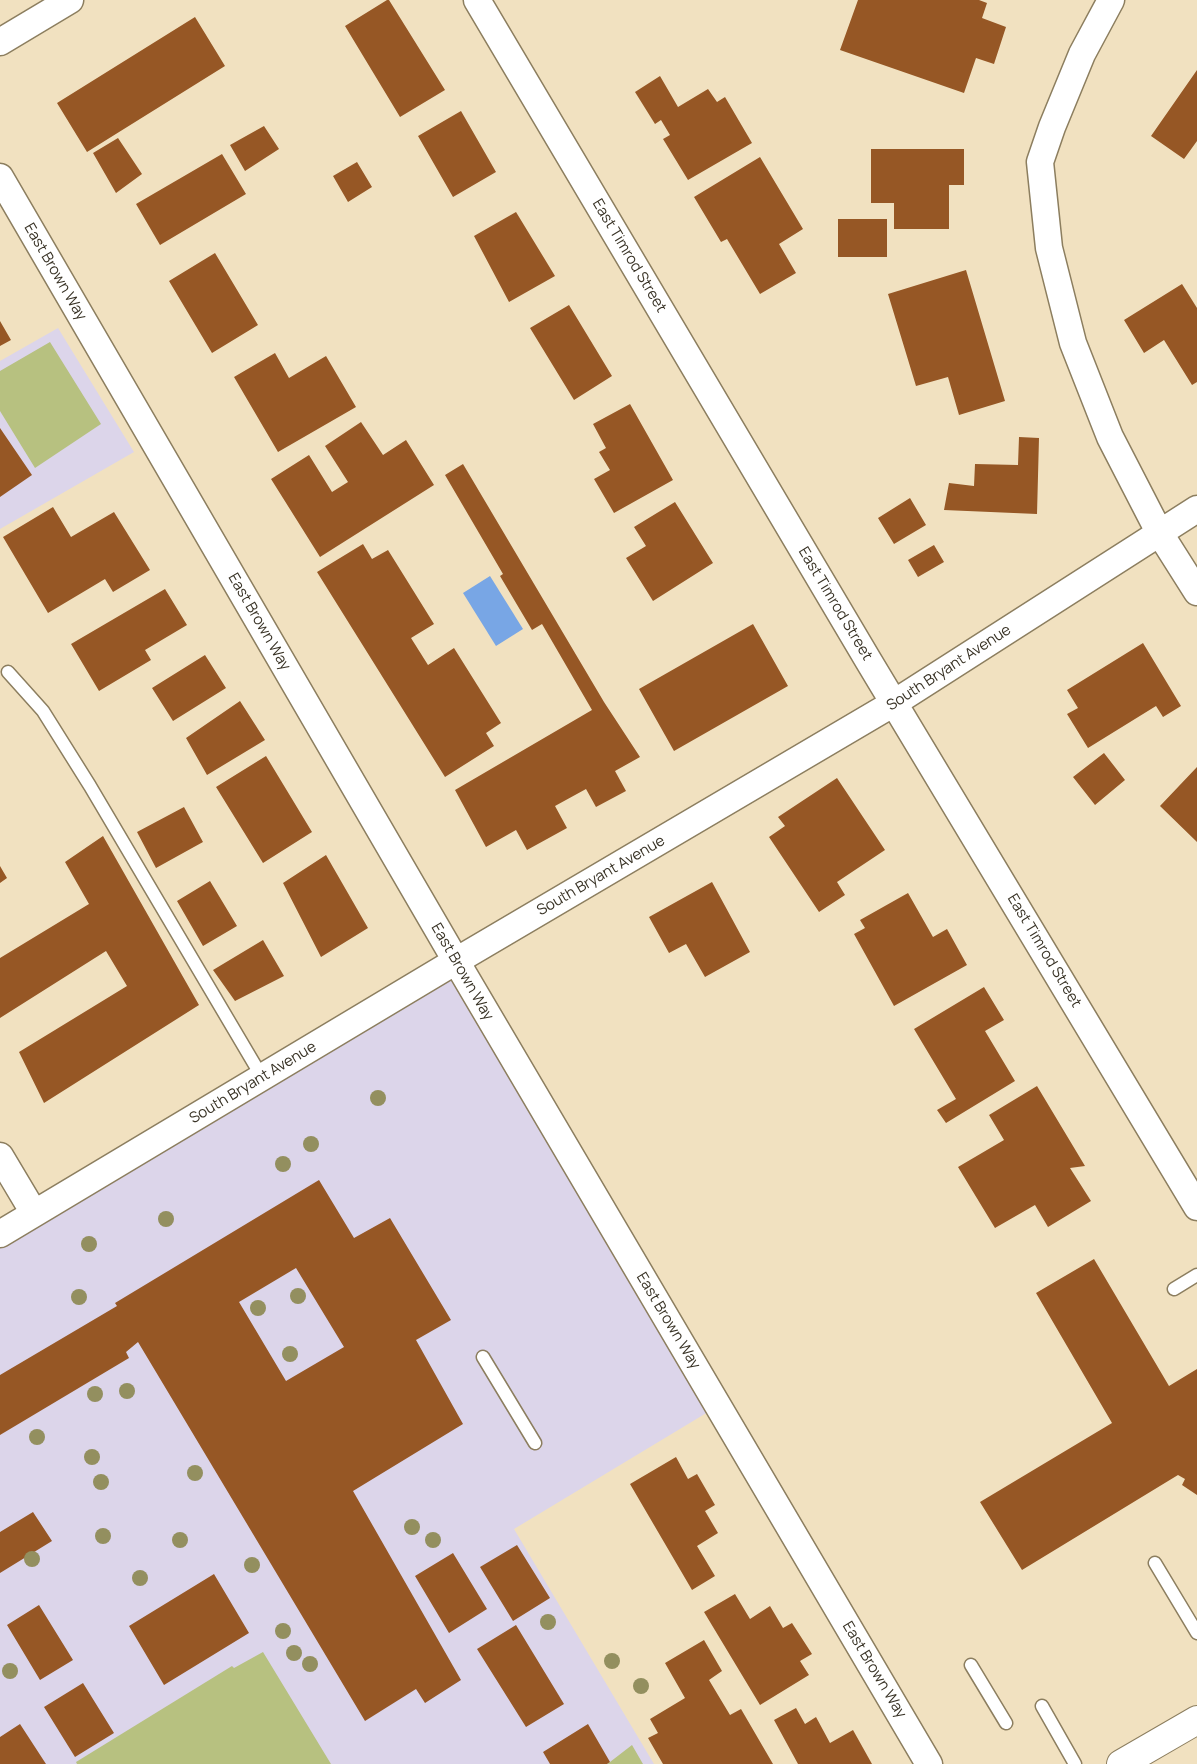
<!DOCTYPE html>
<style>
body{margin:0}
canvas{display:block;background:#f1e1c0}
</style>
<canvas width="1197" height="1764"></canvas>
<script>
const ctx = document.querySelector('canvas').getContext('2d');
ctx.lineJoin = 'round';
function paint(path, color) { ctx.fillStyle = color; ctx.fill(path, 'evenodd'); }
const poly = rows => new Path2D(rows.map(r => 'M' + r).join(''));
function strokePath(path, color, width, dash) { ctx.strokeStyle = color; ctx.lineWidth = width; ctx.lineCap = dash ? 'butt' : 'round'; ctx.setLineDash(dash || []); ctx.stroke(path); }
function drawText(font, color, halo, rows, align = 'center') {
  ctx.font = font + ' Manrope,sans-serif'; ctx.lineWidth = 5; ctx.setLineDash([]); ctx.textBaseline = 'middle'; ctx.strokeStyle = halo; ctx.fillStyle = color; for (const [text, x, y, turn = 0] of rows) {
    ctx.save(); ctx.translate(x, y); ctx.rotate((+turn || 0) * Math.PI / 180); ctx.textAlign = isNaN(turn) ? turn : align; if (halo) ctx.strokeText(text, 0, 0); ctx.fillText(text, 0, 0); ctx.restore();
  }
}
paint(poly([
 [58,328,134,452,0,529,0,361],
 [456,961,718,1406,514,1529,654,1764,0,1764,0,1234]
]), '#dcd5ea');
paint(poly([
 [50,342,101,424,35,468,0,411,0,371],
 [263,1652,331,1764,77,1764,76,1762,232,1666,234,1668],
 [632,1745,643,1764,607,1764,610,1762]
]), '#b7c180');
paint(poly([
 [490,576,523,629,496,646,463,593]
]), '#78a6e5');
paint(poly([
 [387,0,389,0,445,90,400,117,345,26],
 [858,0,979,0,987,3,982,18,1006,27,994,64,976,58,964,93,840,50],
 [195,17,225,66,87,152,57,103],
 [1197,70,1197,141,1184,159,1151,136],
 [660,76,678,107,708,89,717,102,725,97,752,143,688,180,663,139,670,135,661,120,655,124,635,92],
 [461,111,496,172,453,197,418,136],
 [264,126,279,149,245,171,230,145],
 [118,138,142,174,116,193,93,153],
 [871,149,964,149,964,185,949,185,949,229,894,229,894,203,871,203],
 [222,154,246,194,160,245,136,204],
 [760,157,803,229,779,244,796,273,760,294,727,239,721,242,694,197],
 [357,162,372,187,348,202,333,176],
 [516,212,555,276,509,302,474,236],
 [838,219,887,219,887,257,838,257],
 [215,253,258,325,212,353,169,281],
 [966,270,1005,401,959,415,948,377,916,386,888,294],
 [1182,284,1197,308,1197,382,1192,385,1164,340,1144,353,1124,320],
 [569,305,612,376,574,400,530,328],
 [0,321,11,340,0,346],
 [275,353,289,378,326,356,356,407,278,452,234,377],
 [630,404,673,480,614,513,594,479,610,470,599,452,606,448,593,424],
 [361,422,383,455,406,440,434,485,320,557,271,479,309,455,332,492,348,482,325,446],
 [0,428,32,475,0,497],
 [1019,437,1039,438,1037,514,944,510,949,483,974,486,975,464,1018,465],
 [463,464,604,702,640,757,615,771,626,791,596,807,586,789,555,806,567,828,527,850,516,830,486,847,455,790,592,710,542,624,532,630,500,576,503,574,445,475],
 [910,498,926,525,894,544,878,518],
 [675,502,713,563,653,601,626,558,646,546,634,527],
 [53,507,71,537,114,512,150,570,113,592,105,579,48,613,3,537],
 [363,544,372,559,388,550,434,624,411,638,428,665,454,648,501,723,486,733,494,746,445,777,317,572],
 [934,545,944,562,918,577,908,560],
 [165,589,187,625,145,650,151,660,99,691,71,644],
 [753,624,788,686,674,751,639,689],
 [1143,643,1181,706,1163,717,1156,706,1088,748,1067,714,1078,708,1067,690],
 [205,655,226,688,173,721,152,688],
 [240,701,265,740,207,775,186,738],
 [1104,753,1125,780,1095,805,1073,777],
 [266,756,312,832,263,863,216,787],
 [1197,767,1197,842,1160,806],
 [837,778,885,850,837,882,845,895,819,912,769,837,785,826,778,817],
 [184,807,203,842,156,868,137,832],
 [103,836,199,1005,44,1103,19,1052,127,986,106,951,0,1018,0,958,89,904,65,862],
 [326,855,368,928,321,957,283,883],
 [0,866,7,878,0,883],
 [210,881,237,926,203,946,177,901],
 [712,882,750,952,705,977,686,944,669,953,649,917],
 [908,893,933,937,947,929,967,965,894,1006,854,934,865,928,860,920],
 [263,940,284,976,235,1001,213,970],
 [984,987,1004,1020,985,1031,1015,1081,946,1123,937,1110,956,1099,914,1029],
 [1037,1086,1085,1166,1070,1168,1091,1201,1048,1227,1035,1205,995,1228,958,1167,1004,1140,989,1115],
 [319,1180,354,1238,390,1218,451,1320,416,1340,463,1424,353,1491,461,1680,425,1703,416,1689,365,1721,138,1342,126,1352,129,1358,0,1435,0,1375,117,1306,115,1303],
 [296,1268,344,1347,286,1381,239,1302],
 [1094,1259,1169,1386,1197,1369,1197,1495,1182,1485,1185,1479,1178,1475,1022,1570,980,1502,1112,1423,1036,1293],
 [676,1457,688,1479,697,1474,715,1505,705,1511,718,1533,697,1546,715,1576,692,1590,630,1484],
 [33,1512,52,1541,0,1573,0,1532],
 [517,1545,550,1598,513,1621,480,1567],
 [453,1553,487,1609,449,1633,415,1576],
 [214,1574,249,1633,164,1685,129,1626],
 [735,1594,750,1619,770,1606,783,1628,792,1623,812,1654,800,1661,809,1675,760,1705,704,1612],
 [39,1605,73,1660,40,1680,7,1625],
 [516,1625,564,1704,526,1727,477,1649],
 [704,1640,722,1671,709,1680,730,1715,741,1709,773,1764,663,1764,648,1738,658,1733,650,1719,685,1698,665,1663],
 [83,1683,114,1733,75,1757,44,1707],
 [796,1708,805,1724,816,1717,830,1743,853,1730,872,1764,798,1764,774,1720],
 [20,1724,46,1764,0,1764,0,1737],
 [588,1724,610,1762,607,1764,550,1764,543,1752]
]), '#965725');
const service = poly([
 [8,672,43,711,90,786,262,1077],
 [1174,1289,1197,1275],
 [483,1357,535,1443],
 [1155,1563,1197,1633],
 [971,1665,1006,1723],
 [1042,1706,1075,1764]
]);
const minor = poly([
 [477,0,868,660,1197,1207],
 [1111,0,1082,54,1052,127,1040,162,1049,248,1073,343,1110,437,1159,532,1197,592],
 [0,42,70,0],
 [0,177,456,961,929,1764],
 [0,1156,34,1213],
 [0,1234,456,961,894,703,1197,509]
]);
const tertiary = poly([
 [1121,1764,1197,1720]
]);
strokePath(service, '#8c7e5f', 15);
strokePath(minor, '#8c7e5f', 29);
strokePath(tertiary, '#8c7e5f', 30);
strokePath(service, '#fff', 12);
strokePath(minor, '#fff', 26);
strokePath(tertiary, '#fff', 28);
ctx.fillStyle = '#938f5f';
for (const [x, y] of [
 [378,1098],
 [311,1144],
 [283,1164],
 [166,1219],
 [89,1244],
 [298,1296],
 [79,1297],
 [258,1308],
 [290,1354],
 [127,1391],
 [95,1394],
 [37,1437],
 [92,1457],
 [195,1473],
 [101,1482],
 [412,1527],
 [103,1536],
 [180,1540],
 [433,1540],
 [32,1559],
 [252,1565],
 [140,1578],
 [548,1622],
 [283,1631],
 [294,1653],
 [612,1661],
 [310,1664],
 [10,1671],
 [641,1686]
]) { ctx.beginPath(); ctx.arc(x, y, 8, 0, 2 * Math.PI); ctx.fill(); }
drawText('15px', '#393326', '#fff', [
 ["East Timrod Street",629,256,59],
 ["East Brown Way",55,272,60],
 ["East Timrod Street",835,604,59],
 ["East Brown Way",259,622,60],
 ["South Bryant Avenue",949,668,-33],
 ["South Bryant Avenue",601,876,-30],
 ["East Timrod Street",1044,951,59],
 ["East Brown Way",462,972,60],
 ["South Bryant Avenue",253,1083,-31],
 ["East Brown Way",668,1321,59],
 ["East Brown Way",874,1670,59]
]);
</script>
